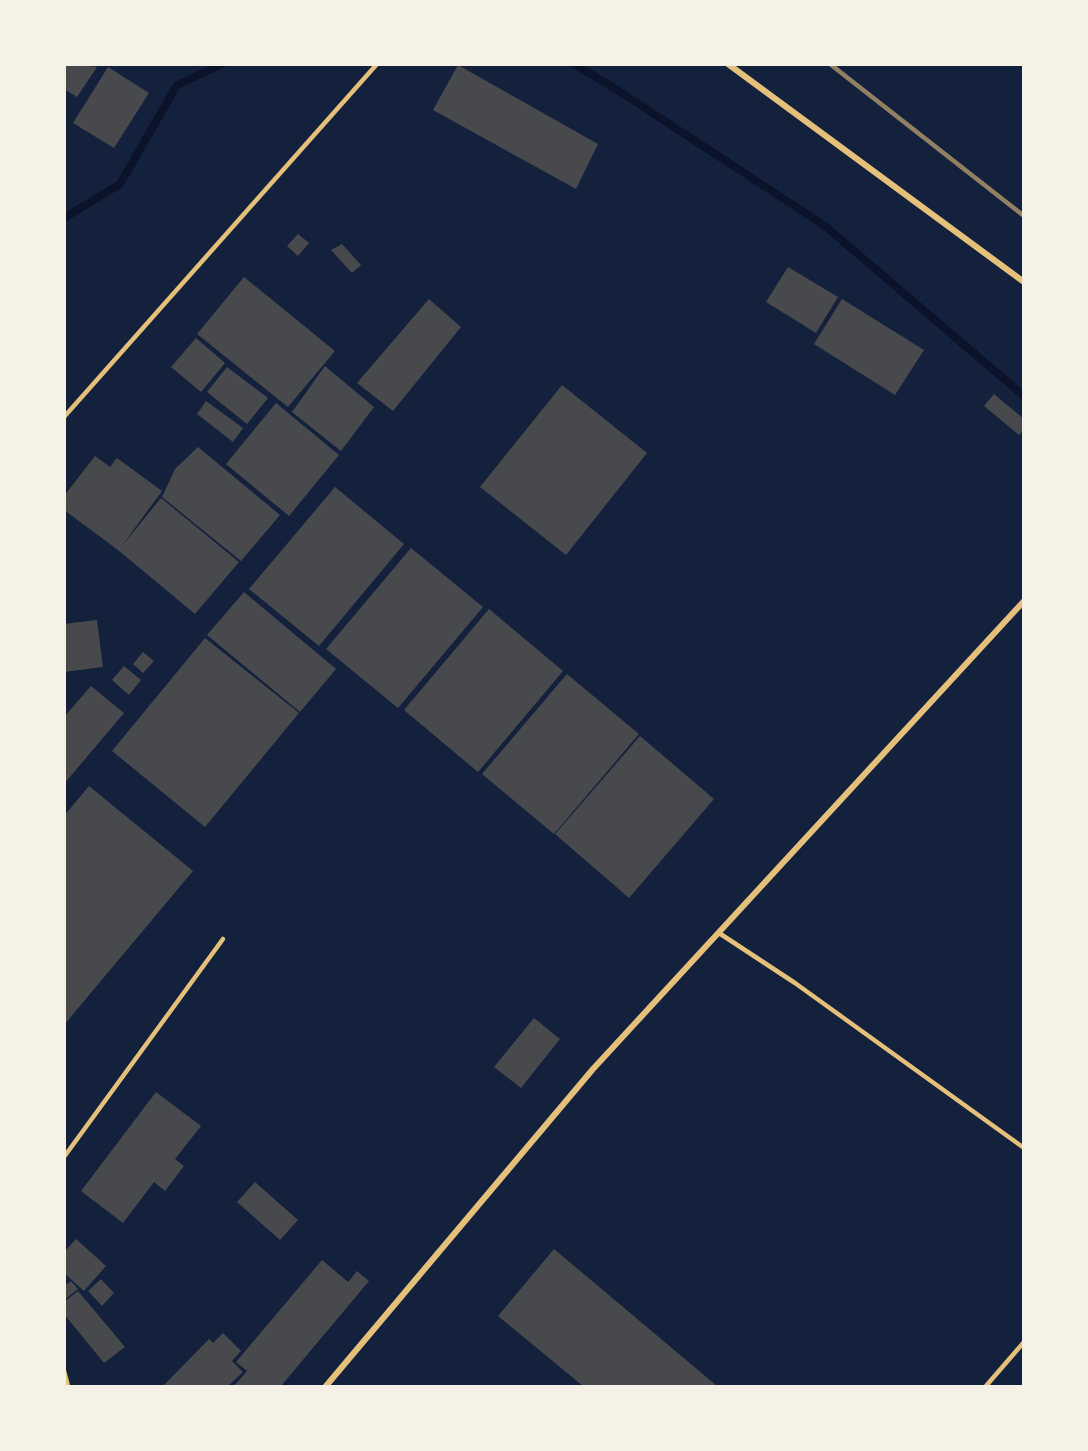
<!DOCTYPE html>
<style>
body{margin:0}
#map{position:relative;width:1088px;height:1451px;overflow:hidden;background:#14213d;font-family:Quicksand,sans-serif}
canvas{display:block}
.frame{position:absolute;inset:0;border:66px solid #f6f1e7;pointer-events:none}
</style>
<div id="map">
<canvas width="1088" height="1451"></canvas>
<div class="frame"></div>
</div>
<script>
const ctx = document.querySelector('canvas').getContext('2d');
ctx.lineJoin = 'round';
const poly = rows => new Path2D(rows.map(r => 'M' + r).join(''));
function strokePath(path, color, width, dash) { ctx.strokeStyle = color; ctx.lineWidth = width; ctx.lineCap = dash ? 'butt' : 'round'; ctx.setLineDash(dash || []); ctx.stroke(path); }
function paint(path, color) { ctx.fillStyle = color; ctx.fill(path, 'evenodd'); }
strokePath(poly([
 [574,64,616,89,825,226,1024,396],
 [64,218,120,184,177,85,222,64]
]), '#0b132b', 8);
paint(poly([
 [64,64,97,67,77,97,64,89],
 [458,65,598,144,576,189,433,110],
 [108,67,149,93,114,148,73,123],
 [298,234,309,243,298,256,287,246],
 [342,244,361,265,352,273,331,250],
 [788,267,838,297,816,333,766,302],
 [244,277,335,351,288,407,197,334],
 [429,299,461,327,393,411,357,383],
 [842,299,924,350,895,395,814,344],
 [196,338,225,363,201,392,171,367],
 [325,366,374,407,341,451,292,412],
 [227,367,268,398,247,424,207,392],
 [562,385,647,453,566,555,480,487],
 [994,394,1024,419,1024,430,1019,435,984,406],
 [206,401,243,428,233,442,197,414],
 [276,403,339,455,289,516,226,464],
 [198,447,280,515,241,561,162,497,175,469],
 [95,456,110,467,117,458,162,491,121,547,161,498,239,562,195,614,118,550,64,510,64,496],
 [335,487,404,544,319,646,249,589],
 [411,548,483,607,398,708,326,649],
 [244,592,336,669,300,712,207,635],
 [489,609,563,671,478,772,404,710],
 [97,620,103,667,64,672,64,624],
 [205,638,299,713,205,827,112,751],
 [143,652,154,661,143,673,133,664],
 [124,666,141,680,129,695,112,680],
 [567,674,639,734,554,834,482,774],
 [91,686,124,713,64,784,64,717],
 [640,736,714,799,629,898,555,834],
 [89,786,193,871,64,1025,64,816],
 [534,1018,560,1039,521,1088,494,1067],
 [156,1092,201,1126,175,1159,184,1166,165,1191,154,1182,123,1223,81,1191],
 [255,1182,298,1220,280,1240,237,1202],
 [76,1239,106,1266,84,1291,64,1273,64,1252],
 [554,1249,717,1386,583,1386,498,1316],
 [322,1260,348,1282,357,1271,369,1281,281,1386,234,1386,247,1371,236,1362],
 [101,1279,114,1293,102,1306,88,1291],
 [71,1281,78,1289,64,1300,64,1286],
 [78,1291,125,1347,104,1363,64,1314,64,1302],
 [223,1333,241,1351,232,1361,243,1372,228,1386,163,1386,209,1339,213,1343]
]), '#48494c');
strokePath(poly([
 [64,417,377,64],
 [719,933,795,983,1024,1148],
 [64,1157,223,939],
 [64,1371,68,1386],
 [986,1386,1024,1342]
]), '#e5c07b', 4.5);
strokePath(poly([
 [728,64,1024,282],
 [326,1386,593,1069,1024,601]
]), '#e5c07b', 6);
strokePath(poly([
 [830,64,1024,216]
]), '#918062', 4.5);
</script>
